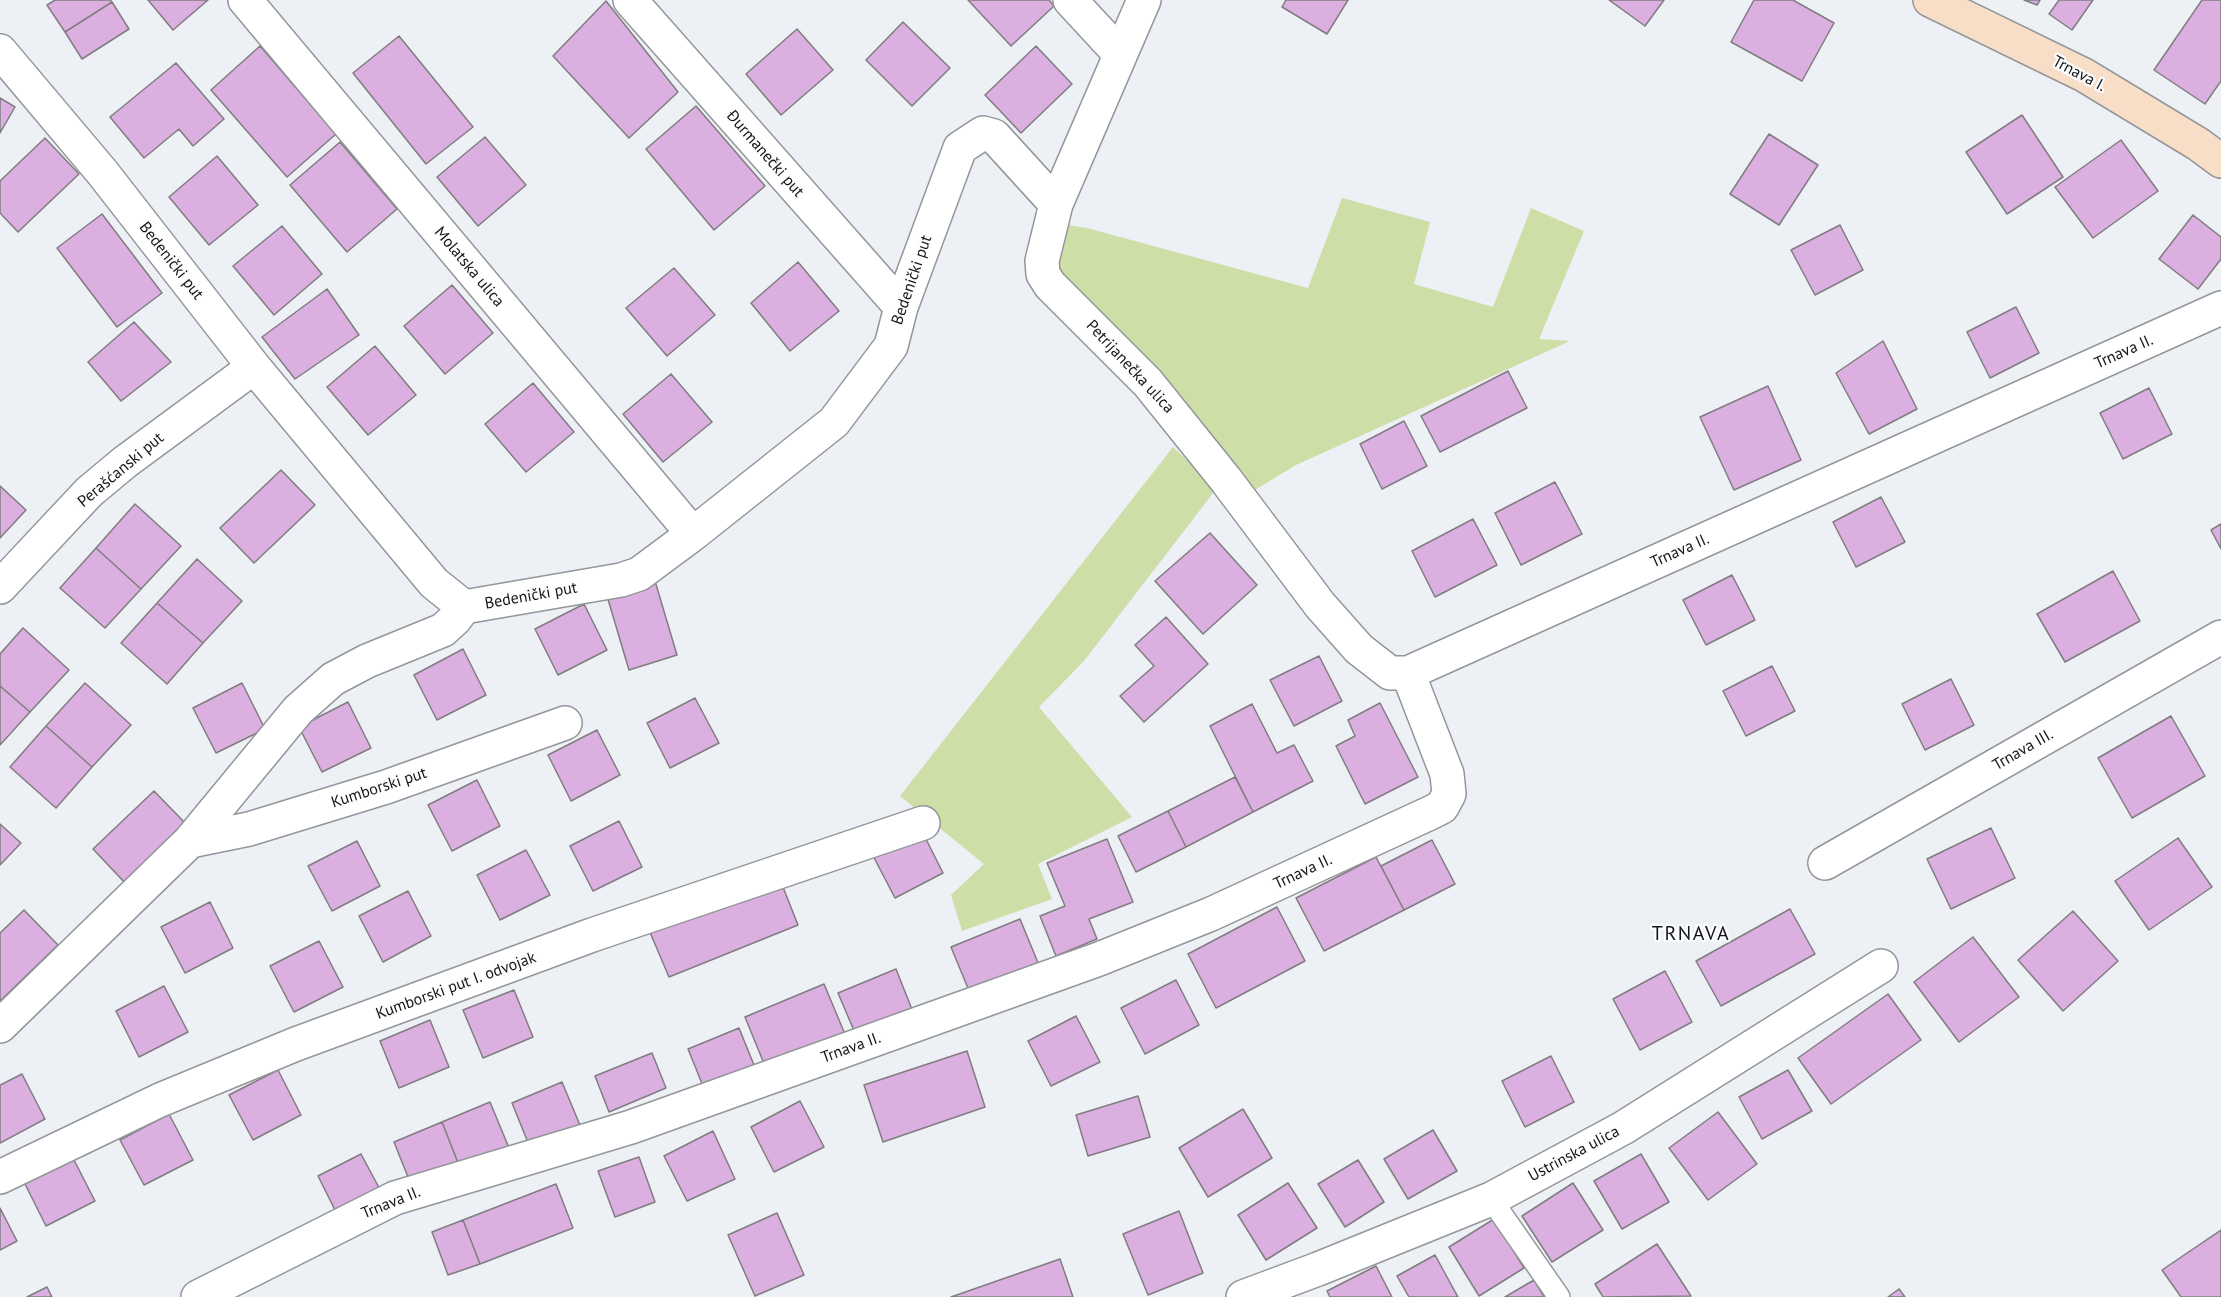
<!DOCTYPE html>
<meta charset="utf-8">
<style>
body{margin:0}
canvas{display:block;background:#edf0f5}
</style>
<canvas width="2221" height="1297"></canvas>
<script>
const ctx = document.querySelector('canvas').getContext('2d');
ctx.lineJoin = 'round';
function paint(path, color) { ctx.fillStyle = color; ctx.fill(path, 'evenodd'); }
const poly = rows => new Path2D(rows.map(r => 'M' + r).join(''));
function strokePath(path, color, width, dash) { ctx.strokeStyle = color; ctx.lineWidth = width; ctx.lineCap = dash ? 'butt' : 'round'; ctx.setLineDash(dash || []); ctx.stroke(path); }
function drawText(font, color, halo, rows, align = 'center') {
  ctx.font = font + ' "PT Sans",sans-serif'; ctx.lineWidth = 4.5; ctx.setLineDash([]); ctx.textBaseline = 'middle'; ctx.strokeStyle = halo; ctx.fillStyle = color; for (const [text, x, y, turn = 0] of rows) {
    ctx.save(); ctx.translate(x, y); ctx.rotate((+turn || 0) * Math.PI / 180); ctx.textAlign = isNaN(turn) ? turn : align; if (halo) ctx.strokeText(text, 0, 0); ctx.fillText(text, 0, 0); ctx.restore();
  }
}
paint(poly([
 [1342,198,1430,222,1414,284,1493,307,1531,208,1584,231,1539,339,1570,341,1296,465,1255,490,1183,401,1064,279,1056,263,1062,224,1087,228,1308,288],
 [1173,447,1217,488,1084,661,1039,707,1132,817,1038,864,1052,899,962,931,951,895,984,864,900,796]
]), '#cedea7');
const building = poly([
 [55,0,110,0,112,2,65,32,47,5,55,0],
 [148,0,208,0,173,30,148,0],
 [968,0,1049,0,1054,6,1011,46,968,0],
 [1286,0,1348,0,1327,34,1282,7,1286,0],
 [1609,0,1664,0,1645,26,1609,0],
 [1754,0,1793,0,1834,23,1802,81,1731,42,1754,0],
 [2024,0,2040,0,2037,5,2024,0],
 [2059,0,2093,0,2072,30,2049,14,2059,0],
 [2202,0,2221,0,2221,81,2205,104,2154,70,2202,0],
 [606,1,678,92,629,138,553,56,606,1],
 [112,2,129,29,82,59,65,32,112,2],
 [903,22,950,68,912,106,866,60,903,22],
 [797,29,833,70,781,115,746,74,797,29],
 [399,36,473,127,426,164,353,73,399,36],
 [260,46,336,134,287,177,211,90,260,46],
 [1036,46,1072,84,1021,133,985,95,1036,46],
 [176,63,224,119,193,146,179,129,144,158,110,117,176,63],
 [0,98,15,107,0,133,0,98],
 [696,106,765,186,714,230,646,149,696,106],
 [2022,115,2063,177,2007,214,1966,152,2022,115],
 [1769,134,1818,165,1779,225,1730,194,1769,134],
 [485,137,526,185,478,226,437,177,485,137],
 [45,138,79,174,18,232,0,213,0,181,45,138],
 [2121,140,2158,191,2093,238,2055,187,2121,140],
 [340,142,397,209,347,252,290,185,340,142],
 [217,156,258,205,209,245,169,197,217,156],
 [102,214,162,293,117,327,57,248,102,214],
 [2193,215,2221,237,2221,259,2198,289,2159,259,2193,215],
 [1840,225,1863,270,1815,295,1791,250,1840,225],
 [282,226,322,274,274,315,233,266,282,226],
 [798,262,839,311,790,351,751,303,798,262],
 [674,268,715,315,667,356,626,308,674,268],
 [452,285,493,333,445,374,404,326,452,285],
 [327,289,359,335,295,379,262,337,327,289],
 [2016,307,2039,353,1990,378,1967,332,2016,307],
 [134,322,171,362,121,401,88,362,134,322],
 [1883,341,1917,409,1869,434,1836,373,1883,341],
 [375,346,416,395,368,435,327,387,375,346],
 [1508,371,1527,408,1440,452,1421,416,1508,371],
 [671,374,712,422,663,462,623,414,671,374],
 [533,383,574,432,526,472,485,424,533,383],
 [1768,386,1801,460,1734,490,1700,417,1768,386],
 [2149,388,2172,434,2123,459,2100,413,2149,388],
 [1404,421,1427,466,1382,489,1360,444,1404,421],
 [281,470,315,505,254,563,220,528,281,470],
 [1555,482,1582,534,1521,565,1495,513,1555,482],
 [0,486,26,510,0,538,0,486],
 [1881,497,1905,542,1856,567,1833,522,1881,497],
 [135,504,181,546,141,589,96,548,135,504],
 [1473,519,1497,565,1435,597,1412,551,1473,519],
 [2221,524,2221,549,2211,530,2221,524],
 [1210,533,1257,585,1203,634,1155,581,1210,533],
 [96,548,141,589,105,628,60,588,96,548],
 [197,559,242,601,203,643,157,603,197,559],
 [2113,571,2140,621,2065,662,2037,614,2113,571],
 [1732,575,1755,620,1706,645,1683,600,1732,575],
 [655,581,677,655,629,670,607,596,655,581],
 [157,603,203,643,167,684,121,643,157,603],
 [584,604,607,650,558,675,535,629,584,604],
 [1166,617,1208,664,1144,722,1120,696,1154,666,1135,645,1166,617],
 [23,628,69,670,30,712,0,686,0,654,23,628],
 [463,649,486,695,437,720,414,675,463,649],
 [1319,656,1342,701,1294,726,1270,680,1319,656],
 [1772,666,1795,711,1746,736,1723,691,1772,666],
 [1951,679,1974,725,1925,750,1902,704,1951,679],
 [85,683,131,725,92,767,46,726,85,683],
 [242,683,265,729,216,753,193,708,242,683],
 [0,686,30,712,0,745,0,686],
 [695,698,719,743,670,768,647,723,695,698],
 [348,702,371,748,322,772,299,727,348,702],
 [1380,703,1418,777,1365,804,1336,746,1355,736,1348,720,1380,703],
 [1252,704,1277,753,1294,745,1313,781,1253,812,1210,726,1252,704],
 [2171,716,2205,776,2132,818,2098,758,2171,716],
 [46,726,92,767,56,808,10,767,46,726],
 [597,730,620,775,571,801,548,755,597,730],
 [1235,777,1253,812,1186,847,1168,811,1235,777],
 [477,780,500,826,452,851,428,805,477,780],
 [154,791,188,826,127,885,93,849,154,791],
 [1168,811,1186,847,1136,872,1118,836,1168,811],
 [619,821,642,867,593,891,570,846,619,821],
 [0,824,21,843,0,865,0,824],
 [920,827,943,873,895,898,871,852,920,827],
 [1991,828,2015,878,1951,909,1927,859,1991,828],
 [2178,838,2212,887,2149,930,2115,881,2178,838],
 [1107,839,1133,902,1089,919,1097,939,1056,956,1040,916,1065,906,1047,863,1107,839],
 [1432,840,1455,884,1404,910,1381,866,1432,840],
 [357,841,380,886,332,911,308,866,357,841],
 [526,850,550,895,500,920,477,875,526,850],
 [1376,857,1404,910,1324,951,1296,898,1376,857],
 [779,877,798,925,669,977,649,930,779,877],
 [408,891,431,936,383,962,359,916,408,891],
 [210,902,233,948,185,973,161,927,210,902],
 [1277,907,1305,961,1216,1008,1188,954,1277,907],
 [1790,909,1815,954,1721,1006,1696,961,1790,909],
 [24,910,58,945,0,1001,0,933,24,910],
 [2073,911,2118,961,2063,1011,2018,960,2073,911],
 [1020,919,1041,970,972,998,951,947,1020,919],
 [1973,937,2019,997,1959,1042,1914,982,1973,937],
 [319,941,343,987,294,1012,270,966,319,941],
 [896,969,915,1017,858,1040,838,993,896,969],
 [1665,971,1692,1022,1640,1050,1613,999,1665,971],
 [1176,980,1199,1025,1145,1054,1121,1008,1176,980],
 [824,984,847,1039,767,1071,745,1017,824,984],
 [164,986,188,1032,139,1057,116,1011,164,986],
 [514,990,533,1037,483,1058,463,1010,514,990],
 [1888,994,1921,1040,1831,1104,1798,1058,1888,994],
 [1076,1016,1100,1062,1051,1086,1028,1041,1076,1016],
 [430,1020,449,1067,399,1088,380,1041,430,1020],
 [739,1028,758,1075,707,1096,688,1049,739,1028],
 [967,1051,985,1107,883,1142,864,1085,967,1051],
 [652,1053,666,1088,609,1112,595,1076,652,1053],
 [1551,1056,1574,1102,1525,1127,1502,1081,1551,1056],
 [278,1070,301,1115,253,1140,229,1095,278,1070],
 [1788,1070,1812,1111,1762,1139,1739,1097,1788,1070],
 [22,1074,45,1119,0,1143,0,1085,22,1074],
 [562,1082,582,1130,531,1150,512,1103,562,1082],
 [1138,1096,1150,1137,1088,1156,1076,1115,1138,1096],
 [800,1101,824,1147,774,1172,751,1127,800,1101],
 [490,1102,509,1148,460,1168,442,1122,490,1102],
 [1243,1109,1272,1158,1208,1197,1179,1148,1243,1109],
 [1718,1112,1757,1164,1708,1200,1669,1148,1718,1112],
 [169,1114,193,1160,144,1185,120,1140,169,1114],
 [442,1122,460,1168,412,1187,394,1142,442,1122],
 [1433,1130,1457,1171,1408,1199,1384,1159,1433,1130],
 [713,1131,735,1179,687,1201,664,1156,713,1131],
 [361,1154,384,1197,340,1220,318,1176,361,1154],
 [1641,1154,1669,1202,1622,1229,1594,1181,1641,1154],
 [72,1156,95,1201,46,1226,23,1180,72,1156],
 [639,1157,655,1202,615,1217,598,1171,639,1157],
 [1358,1160,1384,1202,1345,1227,1318,1184,1358,1160],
 [1288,1183,1317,1228,1266,1260,1238,1215,1288,1183],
 [1573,1183,1603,1230,1552,1262,1522,1216,1573,1183],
 [556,1184,573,1228,480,1264,463,1220,556,1184],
 [0,1208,17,1241,0,1250,0,1208],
 [1179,1211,1203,1273,1148,1295,1123,1234,1179,1211],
 [777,1213,804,1275,755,1296,728,1235,777,1213],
 [1494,1219,1524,1268,1479,1296,1449,1247,1494,1219],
 [463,1220,480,1264,448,1275,432,1232,463,1220],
 [2221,1230,2221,1297,2181,1297,2162,1270,2221,1230],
 [1657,1244,1691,1296,1603,1297,1595,1284,1657,1244],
 [1435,1255,1458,1297,1409,1297,1397,1276,1435,1255],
 [1060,1259,1073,1297,951,1297,1060,1259],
 [1376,1266,1392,1297,1330,1297,1327,1291,1376,1266],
 [1534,1280,1544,1297,1505,1297,1534,1280],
 [47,1287,52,1297,27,1297,47,1287],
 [1899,1289,1905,1297,1888,1297,1899,1289]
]);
paint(building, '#dbafdf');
strokePath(building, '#807d81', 1.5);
const lane = poly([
 [1491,1199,1559,1297]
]);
const street = poly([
 [245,0,693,534],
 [630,0,901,307],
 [1070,0,1120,54],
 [1144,0,1056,204,1042,261,1043,274,1050,285,1148,383,1226,480,1320,605,1359,649,1390,673,1408,673],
 [0,51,102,172,254,367,434,583,464,607,621,580,639,574,693,534,834,422,891,346,901,307,960,148,983,133,994,136,1056,204],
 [0,587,89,492,125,462,254,367],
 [190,841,249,829,386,787,565,723],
 [1825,863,2221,637],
 [0,1026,190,841,298,710,333,679,367,661,443,630,455,619,464,607],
 [0,1177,160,1100,296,1044,592,935,923,823],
 [198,1297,395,1198,631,1127,1099,959,1211,914,1430,813,1442,807,1449,794,1447,774,1408,673,2221,308],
 [1243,1297,1318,1269,1491,1199,1623,1128,1881,966]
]);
const secondary = poly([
 [1930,0,2084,75,2198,144,2221,161]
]);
strokePath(lane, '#93969a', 24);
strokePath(street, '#93969a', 36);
strokePath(secondary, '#93969a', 36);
strokePath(lane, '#fff', 21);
strokePath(street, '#fff', 33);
strokePath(secondary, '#f8dec6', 33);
drawText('16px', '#141517', '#fcfdff', [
 ["Trnava I.",2079,74,28],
 ["Đurmanečki put",765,154,49],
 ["Bedenički put",171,261,52],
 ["Molatska ulica",469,267,50],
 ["Bedenički put",912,280,-71],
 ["Trnava II.",2124,352,-24],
 ["Petrijanečka ulica",1130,367,47],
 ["Perašćanski put",121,470,-40],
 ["Trnava II.",1680,551,-24],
 ["Bedenički put",531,596,-10],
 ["Trnava III.",2023,750,-30],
 ["Kumborski put",379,788,-18],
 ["Trnava II.",1303,872,-25],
 ["Kumborski put I. odvojak",456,986,-20],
 ["Trnava II.",851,1048,-20],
 ["Ustrinska ulica",1574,1154,-28],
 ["Trnava II.",391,1203,-22]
]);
ctx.letterSpacing = '1.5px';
drawText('20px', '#141517', '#fcfdff', [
 ["TRNAVA",1691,934]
]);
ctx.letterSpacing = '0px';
</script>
